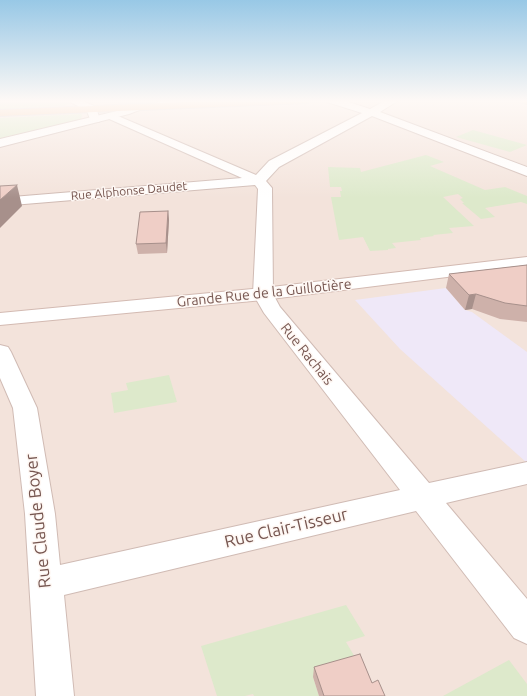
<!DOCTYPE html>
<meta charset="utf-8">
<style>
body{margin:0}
canvas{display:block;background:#fcf2ec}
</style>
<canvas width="527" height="696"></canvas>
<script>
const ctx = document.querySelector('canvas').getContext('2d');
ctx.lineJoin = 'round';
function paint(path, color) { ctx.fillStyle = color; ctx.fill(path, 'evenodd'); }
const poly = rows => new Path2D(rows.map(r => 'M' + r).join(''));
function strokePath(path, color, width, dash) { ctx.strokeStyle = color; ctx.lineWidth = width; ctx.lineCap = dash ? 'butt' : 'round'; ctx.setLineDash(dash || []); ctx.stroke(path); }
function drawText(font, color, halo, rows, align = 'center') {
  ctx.font = font + ' Ubuntu,sans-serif'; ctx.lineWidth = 3; ctx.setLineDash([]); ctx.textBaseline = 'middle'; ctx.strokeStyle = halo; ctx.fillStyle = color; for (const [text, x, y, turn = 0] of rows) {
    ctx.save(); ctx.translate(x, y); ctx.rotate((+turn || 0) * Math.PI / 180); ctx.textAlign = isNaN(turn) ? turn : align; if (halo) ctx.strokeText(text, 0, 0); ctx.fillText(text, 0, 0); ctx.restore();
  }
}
paint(poly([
 [0,100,527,100,527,696,0,696]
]), '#f3e3db');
paint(poly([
 [446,288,465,310,472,312,527,352,527,463,400,349,355,300]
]), '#efe8f8');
paint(poly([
 [0,100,63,100,70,103,64,106,0,109],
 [82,114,81,120,0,139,0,118],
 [473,130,527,145,510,152,456,137],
 [426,155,444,162,430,166,485,190,505,187,527,196,527,204,521,202,485,208,495,217,481,219,462,203,464,203,460,199,463,198,458,194,443,197,474,226,449,228,453,233,433,235,434,236,420,238,421,240,392,243,396,248,388,249,388,250,370,251,363,237,339,240,331,197,341,197,340,191,342,191,341,187,330,187,328,167,360,168,361,172],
 [169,375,177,402,114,413,111,393,128,390,126,383],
 [346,605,365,636,346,642,359,664,313,677,319,696,254,696,253,694,245,696,217,696,201,646],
 [509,660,527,684,527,696,443,696]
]), '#dde9cb');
const minor = poly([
 [67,100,81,100,96,107,100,120,99,122,91,122,87,111,67,100],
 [326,100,342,100,370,109,386,100,399,100,380,112,527,167,527,176,372,116,279,167,266,181,272,188,273,294,280,307,429,483,527,462,527,484,446,503,527,599,527,644,514,638,416,511,64,595,74,696,36,696,25,514,13,408,0,378,0,345,8,347,11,352,37,408,55,514,60,565,400,490,264,313,253,294,258,189,255,185,0,206,0,198,242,178,107,118,106,116,111,113,256,175,269,161,362,113,327,102,326,100]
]);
const tertiary = poly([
 [138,104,142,105,143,107,142,109,129,114,0,147,0,139,121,110,138,104]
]);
const secondary = poly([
 [164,100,179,100,178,102,157,109,152,106,153,104,164,100],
 [527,257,527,267,263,300,0,325,0,313,263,288,527,257]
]);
const primary = poly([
 [231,100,313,100,308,103,0,116,0,110,231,100],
 [519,100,527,100,527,104,520,102,519,100]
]);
strokePath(minor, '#d0bbb4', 2);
strokePath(tertiary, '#d0bbb4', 2);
strokePath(secondary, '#d3bab2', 2);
strokePath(primary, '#d9d0ce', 2);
paint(minor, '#fff');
paint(tertiary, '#fff');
paint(secondary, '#fff');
paint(primary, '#f5caaa');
paint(poly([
 [168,211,169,220,167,253,138,254,136,244],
 [527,265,527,322,500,319,472,309,465,310,446,288,449,274],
 [314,667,372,683,385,696,319,696,313,677]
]), '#ceb1aa');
paint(poly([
 [17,185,22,206,0,228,0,200],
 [168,211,169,220,167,253,166,243],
 [476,294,472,309,465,310,469,295]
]), '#a7908b');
const building = poly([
 [17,185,0,200,0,186,17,185],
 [168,211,166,243,136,244,140,212,168,211],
 [527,265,527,306,505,303,476,294,469,295,449,274,527,265],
 [360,654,372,683,378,680,385,696,324,696,314,667,360,654]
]);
paint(building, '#efcec6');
strokePath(building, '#a7908b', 1);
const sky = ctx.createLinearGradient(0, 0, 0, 198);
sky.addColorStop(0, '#98c8e6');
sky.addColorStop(0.51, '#fef9f6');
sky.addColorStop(1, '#fef9f600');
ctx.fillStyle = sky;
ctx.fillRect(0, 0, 527, 198);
drawText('12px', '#765650', '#fef7f3', [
 ["Rue Alphonse Daudet",129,191,-5]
]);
drawText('14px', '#765650', '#fef7f3', [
 ["Grande Rue de la Guillotière",264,293,-6],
 ["Rue Rachais",307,354,51]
]);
drawText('17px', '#765650', '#fef7f3', [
 ["Rue Claude Boyer",38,521,-96],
 ["Rue Clair-Tisseur",286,528,-13]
]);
</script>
